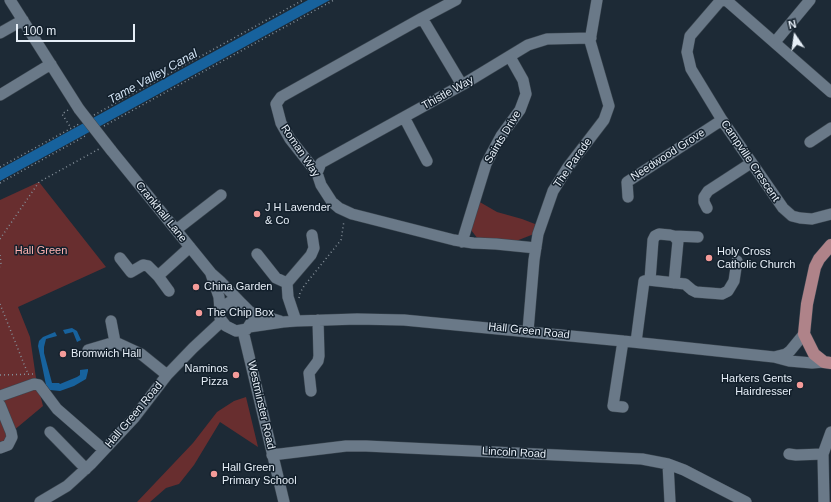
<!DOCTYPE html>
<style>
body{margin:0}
#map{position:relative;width:831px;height:502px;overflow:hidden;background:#1d2a36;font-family:Helvetica,sans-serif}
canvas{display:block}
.north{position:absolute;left:775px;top:16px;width:40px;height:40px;-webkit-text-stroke:3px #13202c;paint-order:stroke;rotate:347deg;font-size:11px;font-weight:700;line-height:16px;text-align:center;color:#e6eef7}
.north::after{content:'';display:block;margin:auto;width:14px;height:18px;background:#e6eef7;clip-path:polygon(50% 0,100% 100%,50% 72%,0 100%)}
.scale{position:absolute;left:16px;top:24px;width:119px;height:18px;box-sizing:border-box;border:2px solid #e6eef7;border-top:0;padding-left:5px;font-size:12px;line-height:14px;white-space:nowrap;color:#e6eef7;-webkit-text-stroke:3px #13202c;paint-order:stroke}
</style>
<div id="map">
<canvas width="831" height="502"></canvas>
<div class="north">N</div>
<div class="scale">100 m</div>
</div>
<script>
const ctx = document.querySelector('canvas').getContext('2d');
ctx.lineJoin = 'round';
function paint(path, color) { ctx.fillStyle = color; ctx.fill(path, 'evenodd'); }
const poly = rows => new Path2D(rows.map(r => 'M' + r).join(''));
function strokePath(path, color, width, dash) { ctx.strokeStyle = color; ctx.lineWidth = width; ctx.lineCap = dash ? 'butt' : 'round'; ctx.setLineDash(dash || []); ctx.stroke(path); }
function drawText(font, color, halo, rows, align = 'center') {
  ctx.font = font + ' Helvetica,sans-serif'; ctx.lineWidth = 3; ctx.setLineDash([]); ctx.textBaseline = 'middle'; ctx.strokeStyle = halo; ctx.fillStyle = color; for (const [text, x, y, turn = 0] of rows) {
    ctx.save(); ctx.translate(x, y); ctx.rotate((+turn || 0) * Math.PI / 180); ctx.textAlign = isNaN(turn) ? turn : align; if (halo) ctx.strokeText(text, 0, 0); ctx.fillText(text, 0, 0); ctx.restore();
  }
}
paint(poly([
 [39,182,106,267,18,307,30,337,36,378,43,406,13,431,0,450,0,200],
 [478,201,497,212,522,219,535,224,534,234,516,241,478,239,471,230],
 [246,397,258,447,220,422,194,465,179,484,166,488,150,502,137,502,193,443,217,412,234,401]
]), '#682e2f');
paint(poly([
 [308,0,330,0,0,181,0,169],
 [72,328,77,331,81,340,77,342,73,332,65,334,63,330],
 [55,332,57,336,46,339,44,347,44,353,52,383,59,383,60,384,77,377,80,375,80,370,88,369,88,371,86,379,74,386,60,391,50,390,46,385,38,346,39,341,43,337]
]), '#17629d');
const minor = poly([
 [10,0,79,109],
 [456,0,422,18,462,85],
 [721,0,690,36,687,52,691,69,722,120,783,208,792,216,800,218,812,219,831,214],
 [726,0,831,92],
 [422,18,281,97,276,104,281,123,290,139,317,173,321,185,332,202,339,208,352,214,454,240,473,243,496,244,536,248],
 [0,33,23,20],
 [775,42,810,0],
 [0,95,51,64],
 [404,117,427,161],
 [810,142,831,128],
 [111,150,211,273,220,281,241,303],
 [317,173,321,163,462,85,528,45,547,39,591,38],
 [628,197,627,182,722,120],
 [707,208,704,202,704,197,708,191,751,163],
 [176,230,221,195],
 [674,236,698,237],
 [462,242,486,164,501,136,520,110,526,94,523,80,510,57],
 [257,254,276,278,287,283],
 [120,258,131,272,143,265,148,266,158,276,190,247],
 [211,274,219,297,220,311],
 [158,276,169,291],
 [650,280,653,240,655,236,659,234,670,235,674,236,678,241,674,283],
 [230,302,241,303,250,312,253,318,252,321,247,329,236,331,226,326,222,321,220,318,220,311,225,305,230,302],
 [250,312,280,321],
 [111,321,115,342,141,354,167,375],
 [296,321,288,297,287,283,311,255,314,248,312,235],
 [249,327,283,322,296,321,357,319,404,320,623,341,774,357,789,361,812,363,824,362],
 [243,331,284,502],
 [528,331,534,260,538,234,553,191,568,167,604,120,609,106,590,41,597,0],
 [636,342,644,281,648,280,685,284,692,290,696,292,722,294,728,291,734,281,737,261],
 [88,350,115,342],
 [774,357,786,354,790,351,804,334],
 [311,391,309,373,318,361,319,356,318,320],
 [0,396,34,384,39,385,57,409,104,450],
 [0,405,11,432,12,437,8,445,0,448],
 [623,407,613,406,623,341],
 [50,432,86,469],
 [789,454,796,455,823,454,831,432],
 [823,454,824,502],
 [272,455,346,446,366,446,642,459,668,464,684,470,746,502],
 [668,464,670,502],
 [40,502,67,486,91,464,134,418,167,375,193,348,222,321]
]);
const major = poly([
 [831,245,819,259,815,267,807,304,804,334,814,354,824,362,831,363]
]);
strokePath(minor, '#3c4751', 12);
strokePath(major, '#3c4751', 13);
strokePath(poly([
 [68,110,62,114,71,128],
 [94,115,303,0],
 [104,126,334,0],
 [0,167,79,124],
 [0,183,87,135],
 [0,239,39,182,99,149],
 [0,255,1,264,0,267],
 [299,298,300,293,304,286,341,240,344,221],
 [0,304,28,374],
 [0,375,35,374]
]), '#85909a', 1.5, [1, 3]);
strokePath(minor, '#6a7988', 11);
strokePath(major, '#af8389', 12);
const minorBridge = poly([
 [79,109,111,150]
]);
strokePath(minorBridge, '#3c4751', 12, []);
strokePath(minorBridge, '#6a7988', 11);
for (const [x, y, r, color] of [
 [257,214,4,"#f59b99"],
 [709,258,4,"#f59b99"],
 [196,287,4,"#f59b99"],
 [199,313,4,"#f59b99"],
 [63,354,4,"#f59b99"],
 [236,375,4,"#f59b99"],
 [800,385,4,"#f59b99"],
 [214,474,4,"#f59b99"]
]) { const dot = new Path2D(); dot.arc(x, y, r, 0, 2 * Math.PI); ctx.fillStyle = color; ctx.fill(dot); strokePath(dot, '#13202c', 1.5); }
drawText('11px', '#e6eef7', '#13202c', [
 ["Thistle Way",448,93,-29],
 ["Saints Drive",503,137,-59],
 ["Roman Way",300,151,56],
 ["Needwood Grove",668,155,-33],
 ["Campville Crescent",750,161,56],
 ["The Parade",573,163,-55],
 ["Crankhall Lane",161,212,51],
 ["Hall Green Road",529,331,6],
 ["Westminster Road",261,405,77],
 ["Hall Green Road",134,415,-50],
 ["Lincoln Road",514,453,3]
]);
drawText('11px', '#e6eef7', '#13202c', [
 ["J H Lavender",265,208],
 ["& Co",265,221],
 ["Holy Cross",717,252],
 ["Catholic Church",717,265],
 ["China Garden",204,287],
 ["The Chip Box",207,313],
 ["Bromwich Hall",71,354],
 ["Naminos",228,369,"right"],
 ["Pizza",228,382,"right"],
 ["Harkers Gents",792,379,"right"],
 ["Hairdresser",792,392,"right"],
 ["Hall Green",222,468],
 ["Primary School",222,481]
], 'left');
drawText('11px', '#feb2b0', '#13202c', [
 ["Hall Green",41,251]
]);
drawText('italic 12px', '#d3e4f5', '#13202c', [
 ["Tame Valley Canal",153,77,-29]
]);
</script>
